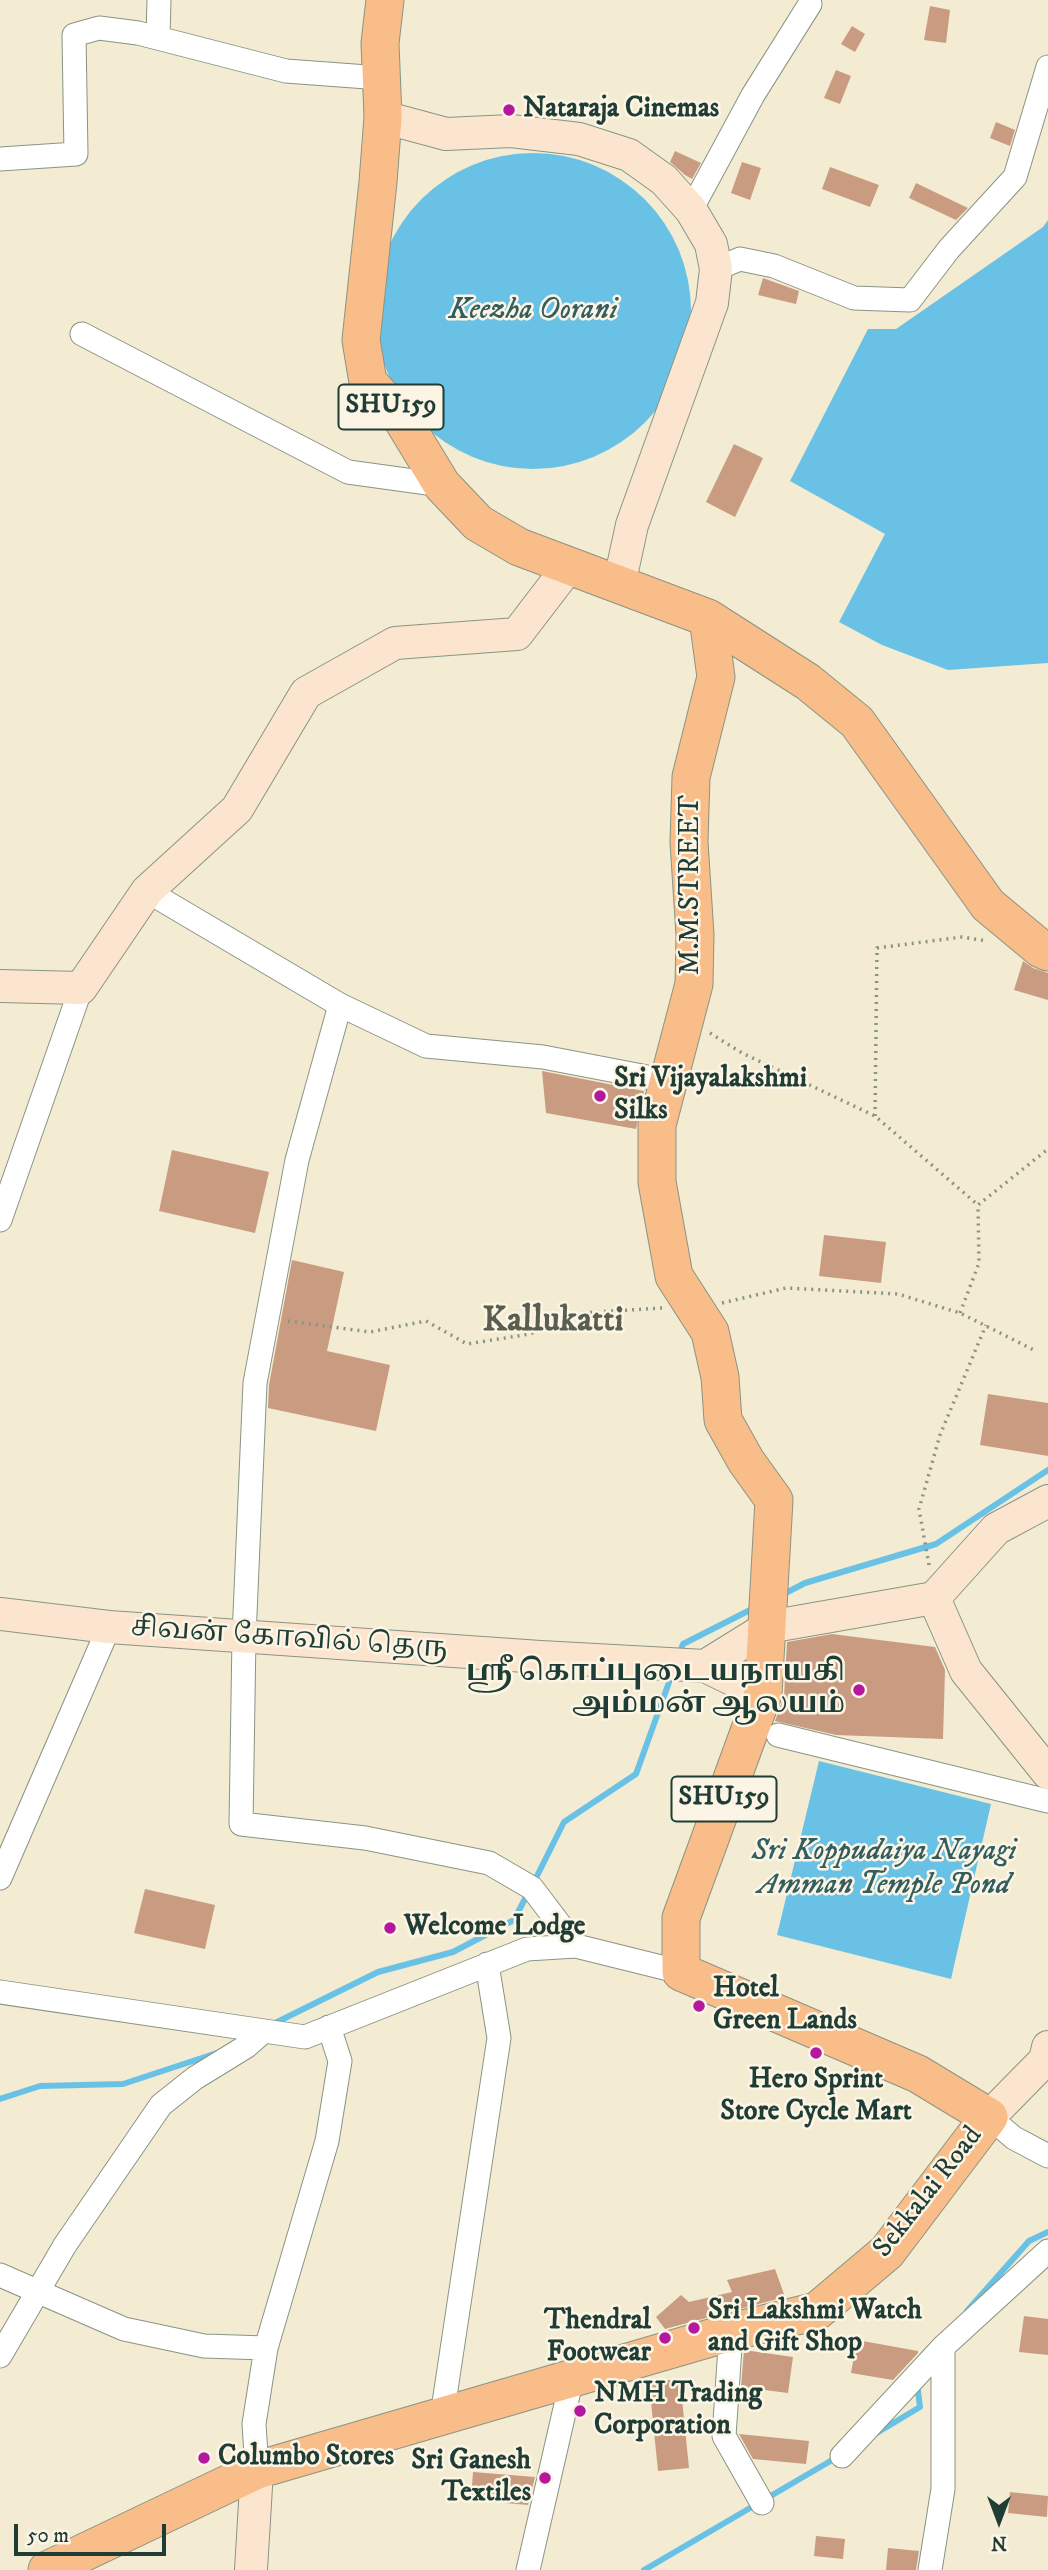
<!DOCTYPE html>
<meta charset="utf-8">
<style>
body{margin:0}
#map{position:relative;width:1048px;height:2570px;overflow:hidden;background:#f3ecd3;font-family:"IM FELL DW Pica",serif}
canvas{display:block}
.north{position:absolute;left:964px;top:2486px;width:70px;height:70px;-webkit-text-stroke:5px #fcf5e5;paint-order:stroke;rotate:180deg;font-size:19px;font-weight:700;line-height:28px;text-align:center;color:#1f3d34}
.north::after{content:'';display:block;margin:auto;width:24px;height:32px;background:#1f3d34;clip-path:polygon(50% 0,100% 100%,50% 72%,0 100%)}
.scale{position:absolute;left:14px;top:2524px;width:152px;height:32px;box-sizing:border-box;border:4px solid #1f3d34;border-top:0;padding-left:9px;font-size:21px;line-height:24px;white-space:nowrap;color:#1f3d34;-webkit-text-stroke:5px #fcf5e5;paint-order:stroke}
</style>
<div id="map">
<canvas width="1048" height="2570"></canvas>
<div class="north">N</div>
<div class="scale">50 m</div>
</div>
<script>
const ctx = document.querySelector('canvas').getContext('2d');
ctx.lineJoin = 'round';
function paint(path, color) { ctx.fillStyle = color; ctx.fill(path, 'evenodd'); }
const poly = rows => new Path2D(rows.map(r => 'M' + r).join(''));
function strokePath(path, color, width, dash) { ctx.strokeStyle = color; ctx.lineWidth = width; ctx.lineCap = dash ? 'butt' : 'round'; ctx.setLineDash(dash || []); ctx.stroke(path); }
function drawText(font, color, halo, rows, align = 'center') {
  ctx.font = font + ' "IM FELL DW Pica","Noto Serif Tamil",serif'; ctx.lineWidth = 5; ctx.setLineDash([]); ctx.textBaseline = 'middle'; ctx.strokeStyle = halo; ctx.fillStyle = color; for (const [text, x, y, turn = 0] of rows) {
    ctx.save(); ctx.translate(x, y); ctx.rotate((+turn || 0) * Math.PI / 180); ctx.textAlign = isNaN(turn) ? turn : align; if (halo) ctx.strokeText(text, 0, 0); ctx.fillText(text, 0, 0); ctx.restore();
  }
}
paint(poly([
 '375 311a158 158 0 1 1 316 0a158 158 0 1 1-316 0Z',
 [1048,220,1048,663,948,670,882,645,839,622,885,534,790,481,868,329,896,329,1043,227],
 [819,1761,991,1804,951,1979,777,1935]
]), '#69c2e6');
strokePath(poly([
 [780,1596,805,1583,936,1544,1048,1470],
 [678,1657,683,1644,754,1608],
 [533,1884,564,1822,636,1774,672,1674],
 [273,2024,378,1972,453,1952,514,1920,528,1893],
 [0,2099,40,2086,123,2084,217,2053],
 [967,2311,1029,2241,1048,2232],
 [875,2434,920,2407,917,2383],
 [644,2570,839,2456]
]), '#69c2e6', 6);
paint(poly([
 [930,6,950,10,946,43,924,40],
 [852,26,865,34,855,52,841,44],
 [836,70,851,76,840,104,824,98],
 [996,122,1015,130,1010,146,990,138],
 [675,151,701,163,692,179,685,175,670,162],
 [742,162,761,168,750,200,731,193],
 [830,167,879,185,870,207,822,189],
 [916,183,968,208,956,220,909,198],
 [763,278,799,291,796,304,758,295],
 [734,444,763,458,735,517,706,502],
 [1023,961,1033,968,1048,973,1048,1000,1014,990],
 [542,1071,644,1091,636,1129,546,1113],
 [172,1150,269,1172,255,1233,159,1211],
 [824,1235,886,1242,881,1283,819,1276],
 [292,1260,344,1272,327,1351,390,1365,376,1431,268,1408,269,1385],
 [988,1394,1048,1403,1048,1456,980,1445],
 [832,1634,935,1647,945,1670,943,1739,836,1735,775,1721,784,1696,787,1642],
 [145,1889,215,1905,205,1949,134,1933],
 [775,2269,785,2297,665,2329,656,2317,681,2295,689,2302,732,2292,727,2280],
 [1024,2316,1048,2319,1048,2355,1019,2352],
 [857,2340,918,2351,918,2353,893,2380,851,2373],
 [744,2350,793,2357,788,2393,741,2387],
 [680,2379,689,2468,658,2471,649,2382],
 [739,2434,809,2441,806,2464,753,2459],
 [473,2472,535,2477,528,2505,471,2500],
 [1010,2492,1048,2496,1047,2517,1008,2513],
 [816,2536,845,2539,843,2559,814,2556],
 [888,2548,919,2551,916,2570,886,2570]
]), '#c99c82');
const street = poly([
 [158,38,159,0],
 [0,159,76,154,74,35,99,28,138,33,286,71,381,78],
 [691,210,753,95,810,4],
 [716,269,740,259,774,266,854,298,910,300,949,249,1015,177,1048,67],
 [82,334,348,472,442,485],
 [147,891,340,1005,426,1046,543,1057,668,1081],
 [340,1005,297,1160,255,1383,244,1637,241,1824,365,1838,489,1863,532,1888,576,1946],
 [0,1220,81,988],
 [778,1735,1048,1801],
 [0,1878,109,1627],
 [0,1992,305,2037,527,1949,576,1946,681,1972],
 [989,2117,1014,2138,1048,2156],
 [0,2275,124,2329,204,2346,266,2348,254,2424,257,2470],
 [731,2332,724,2436,762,2503],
 [266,2348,327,2141,340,2061,329,2027],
 [0,2356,65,2245,161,2105,195,2078,247,2046,264,2031],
 [442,2416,499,2038,487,1964],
 [842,2456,943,2347,1048,2251],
 [528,2570,572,2378],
 [930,2570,943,2489,943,2347]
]);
const secondary = poly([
 [383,117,446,134,511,131,579,139,629,155,664,180,691,210,711,244,716,269,712,303,632,525,619,585],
 [0,986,81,988,147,891,237,809,306,693,395,643,517,634,569,566],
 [934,1598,996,1529,1048,1501],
 [0,1614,109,1627,540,1657,705,1666,763,1694],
 [705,1666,768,1627,934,1598,966,1671,1048,1773],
 [989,2117,1045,2060,1048,2047],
 [251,2570,257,2470]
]);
const primary = poly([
 [385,0,380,43,383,117,378,182,361,340,368,382,402,419,442,485,478,523,519,547,708,618,808,682,857,722,988,905,1041,949,1048,952],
 [47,2570,257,2470,731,2332,817,2311,887,2252,989,2117,918,2074,681,1972,681,1918,763,1694,774,1500,746,1461,723,1420,720,1377,710,1332,674,1276,657,1182,657,1125,694,984,695,935,689,842,691,777,716,677,708,618]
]);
strokePath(street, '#899484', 25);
strokePath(secondary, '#899484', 34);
strokePath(primary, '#899484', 39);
strokePath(poly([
 [710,1033,742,1053,875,1116,978,1205],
 [875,1116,877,948,962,937,987,941],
 [722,1303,786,1288,898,1294,960,1313,1036,1351],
 [960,1313,979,1263,978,1205,1048,1149],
 [288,1321,370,1332,426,1321,467,1344,530,1334,580,1313,662,1308],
 [929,1565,919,1509,940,1435,986,1325]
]), '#899484', 3.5, [2, 5]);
strokePath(street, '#fff', 23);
strokePath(secondary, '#fce5cf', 32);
strokePath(primary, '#f8bd88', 37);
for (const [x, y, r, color] of [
 [509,110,7,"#b5179e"],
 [600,1096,7,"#b5179e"],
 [859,1690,7,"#b5179e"],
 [390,1928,7,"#b5179e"],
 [699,2006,7,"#b5179e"],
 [816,2053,7,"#b5179e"],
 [694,2328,7,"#b5179e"],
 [665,2338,7,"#b5179e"],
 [580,2411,7,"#b5179e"],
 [204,2458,7,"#b5179e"],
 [545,2478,7,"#b5179e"]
]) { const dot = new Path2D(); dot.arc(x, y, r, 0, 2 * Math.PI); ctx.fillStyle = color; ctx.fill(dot); strokePath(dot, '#fcf5e5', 2.5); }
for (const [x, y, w] of [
 [391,407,105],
 [724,1799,105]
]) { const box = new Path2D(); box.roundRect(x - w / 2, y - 22.5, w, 45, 5); ctx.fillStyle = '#fcf5e5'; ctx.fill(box); strokePath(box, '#1f3d34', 2); }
drawText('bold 26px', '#1f3d34', null, [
 ["SHU159",391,407],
 ["SHU159",724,1799]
]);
drawText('bold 28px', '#1f3d34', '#fcf5e5', [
 ["Nataraja Cinemas",523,110],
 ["Sri Vijayalakshmi",614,1080],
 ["Silks",614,1112],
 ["ஸ்ரீ கொப்புடையநாயகி",845,1674,"right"],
 ["அம்மன் ஆலயம்",845,1706,"right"],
 ["Welcome Lodge",404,1928],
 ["Hotel",713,1990],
 ["Green Lands",713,2022],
 ["Hero Sprint",816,2081,"center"],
 ["Store Cycle Mart",816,2113,"center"],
 ["Sri Lakshmi Watch",708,2312],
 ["and Gift Shop",708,2344],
 ["Thendral",651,2322,"right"],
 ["Footwear",651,2354,"right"],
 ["NMH Trading",594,2395],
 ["Corporation",594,2427],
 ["Columbo Stores",218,2458],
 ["Sri Ganesh",531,2462,"right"],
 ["Textiles",531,2494,"right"]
], 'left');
drawText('28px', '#1f3d34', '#fcf5e5', [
 ["M.M.STREET",692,885,-90],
 ["சிவன் கோவில் தெரு",289,1640,4],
 ["Sekkalai Road",929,2193,-52]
]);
drawText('italic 30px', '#325e60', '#fcf5e5', [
 ["Keezha Oorani",533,312],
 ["Sri Koppudaiya Nayagi",884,1853],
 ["Amman Temple Pond",884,1887]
]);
drawText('bold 35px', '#5a5e4f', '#fcf5e5', [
 ["Kallukatti",553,1323]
]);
</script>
